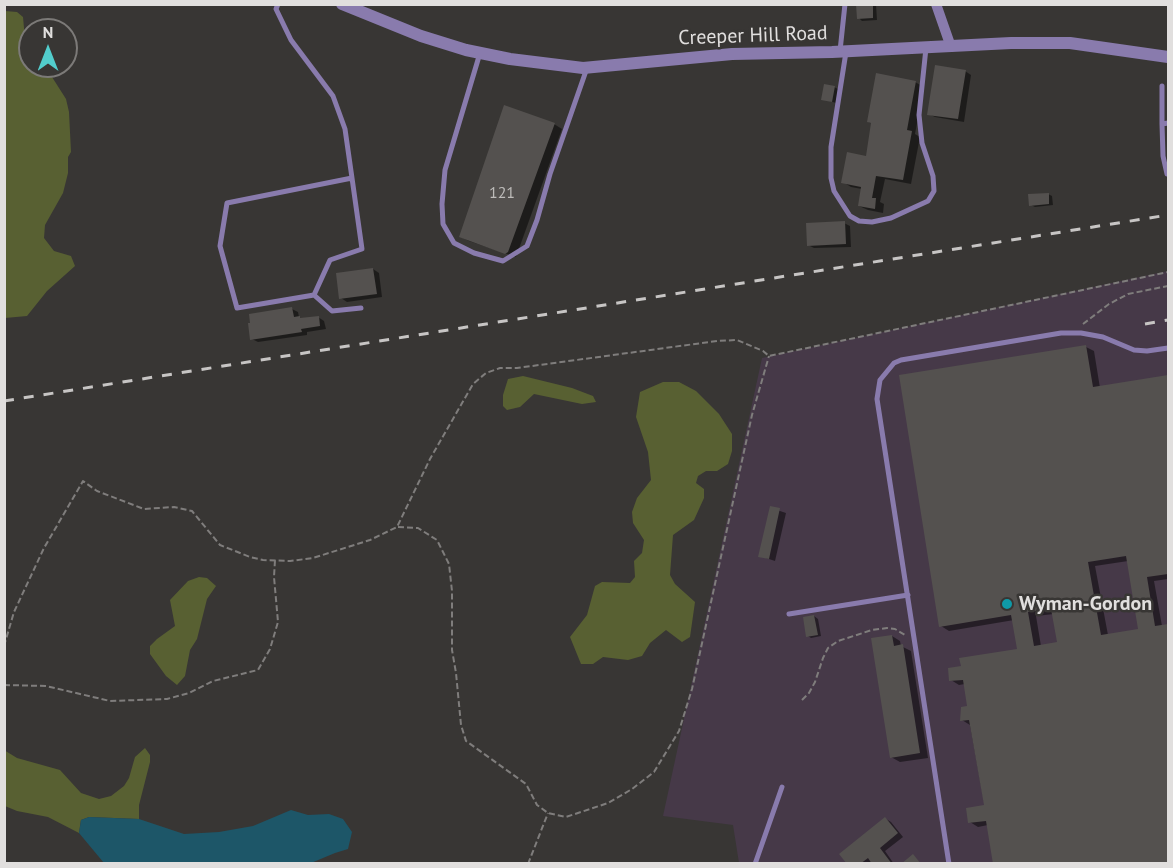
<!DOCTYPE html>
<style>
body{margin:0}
#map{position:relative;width:1173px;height:868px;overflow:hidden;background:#383634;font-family:"PT Sans",sans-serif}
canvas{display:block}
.frame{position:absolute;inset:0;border:6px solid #e1dfde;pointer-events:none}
.north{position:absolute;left:18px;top:18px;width:60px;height:60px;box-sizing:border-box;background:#383634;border:2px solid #7c7a78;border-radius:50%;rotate:0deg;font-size:16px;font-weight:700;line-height:24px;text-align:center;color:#e1dfde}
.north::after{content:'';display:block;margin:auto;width:21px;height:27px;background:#52cdcc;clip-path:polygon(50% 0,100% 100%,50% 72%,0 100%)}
</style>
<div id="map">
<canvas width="1173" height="868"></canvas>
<div class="frame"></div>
<div class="north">N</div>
</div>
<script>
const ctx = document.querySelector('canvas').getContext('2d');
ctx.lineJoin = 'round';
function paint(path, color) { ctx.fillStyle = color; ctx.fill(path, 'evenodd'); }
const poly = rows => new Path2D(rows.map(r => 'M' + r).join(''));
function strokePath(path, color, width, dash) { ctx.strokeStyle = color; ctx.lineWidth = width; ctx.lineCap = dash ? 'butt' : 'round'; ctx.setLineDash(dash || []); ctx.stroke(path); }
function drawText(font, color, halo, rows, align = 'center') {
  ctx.font = font + ' "PT Sans",sans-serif'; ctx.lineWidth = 5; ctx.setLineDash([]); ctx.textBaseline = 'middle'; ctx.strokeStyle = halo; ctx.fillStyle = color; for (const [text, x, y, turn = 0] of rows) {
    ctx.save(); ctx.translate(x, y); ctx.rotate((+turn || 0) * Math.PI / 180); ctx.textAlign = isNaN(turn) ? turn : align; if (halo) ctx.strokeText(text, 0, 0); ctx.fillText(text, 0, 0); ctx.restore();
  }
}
paint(poly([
 [1168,271,1168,863,739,863,733,825,663,816,762,358]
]), '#463948');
paint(poly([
 [5,11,17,12,23,17,25,39,30,50,30,66,43,66,52,77,66,99,69,112,71,152,68,157,68,173,63,193,45,225,44,238,54,251,71,256,75,266,47,291,27,316,5,318],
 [523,376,572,388,593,396,596,402,582,404,534,394,520,407,507,410,503,406,503,395,508,379],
 [663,382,679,382,696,391,719,414,732,434,732,451,728,464,717,471,706,471,698,476,696,483,704,489,704,498,694,520,673,535,670,575,675,584,695,602,690,637,682,642,666,630,650,643,642,656,628,660,603,657,593,664,581,664,570,637,587,615,595,586,602,582,630,583,635,577,634,561,642,553,644,540,633,523,632,512,637,498,651,480,648,452,636,417,640,392],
 [199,577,207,578,216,586,207,599,197,639,190,650,185,676,177,685,166,676,150,654,150,646,157,639,175,626,170,600,188,581],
 [145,748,150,755,150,762,139,805,139,819,89,817,81,820,79,833,48,817,17,811,5,806,4,750,17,758,60,770,81,793,99,799,111,796,124,786,129,778,135,757]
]), '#586032');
paint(poly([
 [291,810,308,815,329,814,343,819,352,832,348,849,335,853,311,863,104,863,79,833,81,820,89,817,139,819,184,834,219,832,253,826]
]), '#1d5668');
paint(poly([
 [858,4,876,4,877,20,862,21,859,18],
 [965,71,971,75,964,122,935,117,929,114],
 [915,82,924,87,915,134,920,137,911,184,885,179,880,202,884,204,883,213,868,210,859,206,862,189,851,187,843,182,867,157,873,124,868,122],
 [834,87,838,89,836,103,823,99],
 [554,124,562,129,516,257,469,241,461,237],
 [1048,194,1052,196,1053,205,1035,207,1031,205],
 [844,223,850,226,851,247,814,248,808,245],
 [373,269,379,273,382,297,347,302,341,298],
 [292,309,298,312,299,317,303,320,318,317,324,321,326,329,307,332,307,335,258,342,252,339],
 [1086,347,1094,351,1100,388,1168,377,1168,579,1154,581,1162,626,1168,625,1168,864,995,864,988,825,978,827,970,822,985,807,970,725,962,720,969,707,965,684,959,685,951,680,1019,650,1014,620,949,631,941,626],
 [1128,561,1139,630,1108,635,1095,566],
 [1054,614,1059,643,1041,646,1036,616],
 [771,508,786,513,775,561,760,556],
 [814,616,818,619,821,636,811,638,808,636],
 [892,636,900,641,901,646,911,651,928,758,900,762,891,757],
 [886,819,891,822,903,837,885,851,894,864,874,864,872,861,870,864,849,864]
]), '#0007');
paint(poly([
 [856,4,873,4,873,18,857,19],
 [935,65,966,70,958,119,927,115],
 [876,73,916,81,907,130,912,131,903,180,876,176,872,198,876,198,875,209,858,206,861,187,841,183,847,152,866,156,871,123,867,122],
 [824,84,835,86,832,102,821,100],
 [504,105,555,123,508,252,505,254,459,237],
 [1049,193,1049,204,1029,206,1028,194],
 [845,221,846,244,807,246,806,223],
 [373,268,377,294,339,299,336,273],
 [292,307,294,317,300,316,300,318,319,316,320,326,301,329,302,332,250,340,248,323,250,323,249,314],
 [1086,345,1093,387,1168,375,1168,574,1147,577,1155,626,1168,624,1168,864,993,864,986,821,968,823,966,808,984,805,969,720,960,721,961,707,967,706,963,680,949,681,948,668,961,666,959,658,1017,649,1011,615,939,627,899,375],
 [1126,556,1138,629,1101,635,1088,562],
 [1051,609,1057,642,1034,646,1028,612],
 [770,506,780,508,769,559,758,557],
 [814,615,818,635,806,637,803,617],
 [892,635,894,646,903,644,920,753,890,758,871,638],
 [885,817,898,833,880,848,892,864,872,864,868,858,860,864,847,864,839,854],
 [913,854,921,864,901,864]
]), '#54514f');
strokePath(poly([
 [1083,324,1109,304,1128,294,1168,286],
 [398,527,418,528,437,540,449,564,452,591,452,650,456,673,461,725,466,741,526,784,537,805,548,813,566,817,608,803,632,789,654,772,679,731,692,689,752,415,769,356],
 [4,646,14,612,44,548,83,481,97,491,144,509,174,507,192,511,220,545,250,557,263,560,290,561,313,558,370,540,397,527,430,459,473,384,486,373,500,368,517,368,717,341,737,340,763,351,769,356,1168,272],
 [4,685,46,686,110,701,167,699,189,693,213,681,258,670,270,649,278,622,274,577,275,560],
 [802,700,809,693,815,682,823,658,828,648,838,641,872,630,887,628,895,629,905,635],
 [528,864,548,813]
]), '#7f7d7c', 2, [6, 3]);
strokePath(poly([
 [278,4,276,9,291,40,333,96,345,129,352,178,227,203,220,246,237,308,314,295,332,311,361,308],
 [840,51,845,4],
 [846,52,831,147,831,178,834,191,850,216,859,221,872,222,891,218,928,201,934,191,933,176,922,143,919,115,926,48],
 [480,53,445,170,442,204,443,224,454,243,474,253,503,261,527,246,537,220,550,174,587,68],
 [1162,124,1162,86],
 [1167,174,1163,156,1162,124,1168,123],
 [314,295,330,260,362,249,352,178],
 [789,614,908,595],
 [755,864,782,787],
 [949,864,877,399,880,380,894,363,901,360,1061,333,1081,333,1103,337,1134,350,1147,351,1168,348]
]), '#897bad', 5);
strokePath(poly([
 [936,4,951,47]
]), '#897bad', 10);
strokePath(poly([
 [342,4,421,36,466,50,510,59,583,68,732,54,832,52,1011,43,1070,43,1168,57]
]), '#897bad', 12);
strokePath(poly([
 [1145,324,1168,320],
 [4,401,1168,215]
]), '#c7c5c4', 3, [10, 10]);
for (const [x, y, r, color] of [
 [1007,604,6,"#0f9aa8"]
]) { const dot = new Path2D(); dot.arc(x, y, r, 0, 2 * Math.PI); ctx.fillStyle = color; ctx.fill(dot); strokePath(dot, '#383634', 2); }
drawText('16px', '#bebcba', null, [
 ["121",502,193]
]);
drawText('20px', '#e1dfde', '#383634', [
 ["Creeper Hill Road",753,36,-2]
]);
drawText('bold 20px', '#e1dfde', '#383634', [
 ["Wyman-Gordon",1019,604]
], 'left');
</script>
